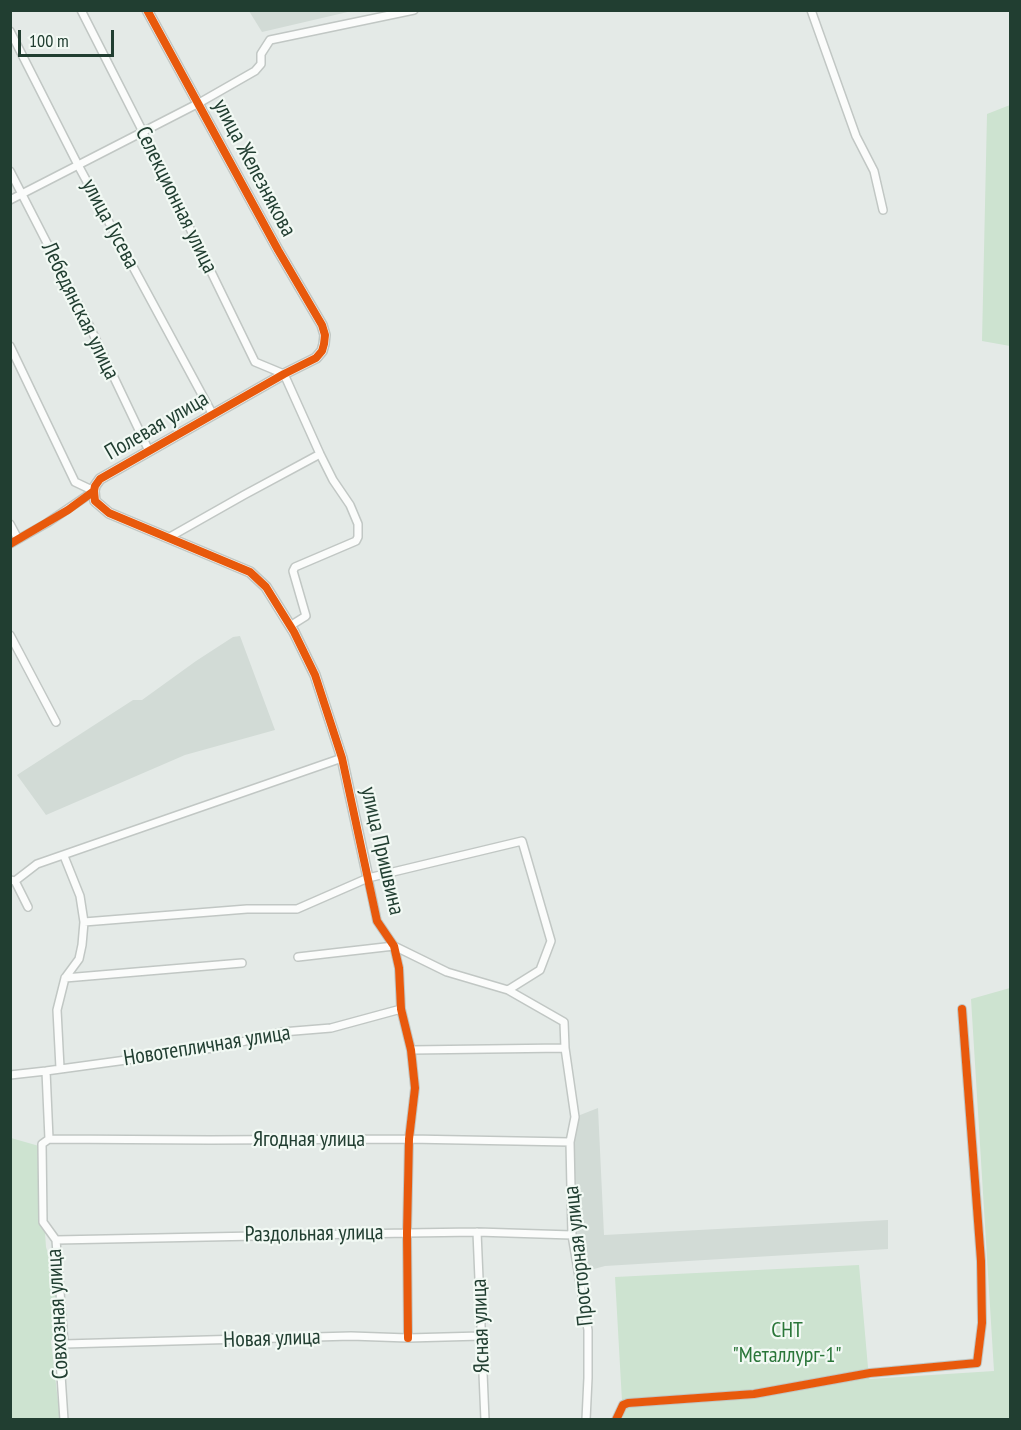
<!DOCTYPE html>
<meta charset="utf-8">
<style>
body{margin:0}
#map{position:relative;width:1021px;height:1430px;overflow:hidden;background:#e4eae7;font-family:"PT Sans Narrow",sans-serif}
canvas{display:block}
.frame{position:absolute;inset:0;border:12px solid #213e31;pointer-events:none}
.scale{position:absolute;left:18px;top:30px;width:96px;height:27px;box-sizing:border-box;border:3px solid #213e31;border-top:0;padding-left:8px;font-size:18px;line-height:21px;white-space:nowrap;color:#213e31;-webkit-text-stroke:4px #f2f9f4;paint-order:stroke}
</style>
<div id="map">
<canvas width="1021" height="1430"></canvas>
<div class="frame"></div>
<div class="scale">100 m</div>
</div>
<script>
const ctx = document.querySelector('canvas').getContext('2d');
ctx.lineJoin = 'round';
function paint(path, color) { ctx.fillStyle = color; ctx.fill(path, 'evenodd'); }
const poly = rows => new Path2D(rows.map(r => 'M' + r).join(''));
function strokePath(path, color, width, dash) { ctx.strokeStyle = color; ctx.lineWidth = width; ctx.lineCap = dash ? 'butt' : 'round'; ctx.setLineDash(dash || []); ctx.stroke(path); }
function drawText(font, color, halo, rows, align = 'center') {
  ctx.font = font + ' "PT Sans Narrow",sans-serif'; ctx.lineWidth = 4.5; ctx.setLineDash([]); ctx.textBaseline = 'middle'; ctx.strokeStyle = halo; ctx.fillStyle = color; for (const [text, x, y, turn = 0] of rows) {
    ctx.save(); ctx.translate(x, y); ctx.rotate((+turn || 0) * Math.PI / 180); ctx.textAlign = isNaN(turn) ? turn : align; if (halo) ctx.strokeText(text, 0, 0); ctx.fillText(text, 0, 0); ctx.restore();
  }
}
paint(poly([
 [249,11,352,11,262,32],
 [240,636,275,730,185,755,46,815,17,775,133,700,142,700,196,661,233,637],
 [598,1108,604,1235,888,1220,888,1249,605,1266,579,1273,572,1235,570,1142,575,1117]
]), '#d2dbd6');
paint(poly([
 [1010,105,1010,346,982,341,987,114],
 [1010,988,1010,1419,623,1419,615,1277,859,1265,869,1379,994,1371,971,999],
 [11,1138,39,1146,46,1247,55,1276,55,1284,58,1288,59,1326,51,1341,60,1419,11,1420]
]), '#cde3d0');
const street = poly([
 [81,10,143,132,255,362,284,374,320,454,333,480,350,505,358,524,358,537,356,541,295,567,293,571,306,616,290,626],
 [811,10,856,136,874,171,883,210],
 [10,31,78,165,213,415],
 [10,171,88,323,149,451],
 [10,200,199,103,255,71,261,64,261,54,270,40,414,10],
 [10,346,75,482,94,491,47,523,10,544],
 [10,524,18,539],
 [168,538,244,495,320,454],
 [10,635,56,722],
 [368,878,377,921,394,946,399,968,401,1009,411,1050,415,1088,409,1139,407,1233,408,1338],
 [10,880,15,881,37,864,342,758],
 [15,881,28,907],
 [84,922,247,909,297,909,368,878,522,841,551,941,540,970,508,990],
 [298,957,394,946,447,972,508,990,564,1022,565,1048,575,1117,570,1142,572,1235,588,1330,588,1378,586,1420],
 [65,978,242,963],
 [411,1050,565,1048],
 [60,1068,57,1010,65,978,79,959,82,945,84,922,80,896,64,856],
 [46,1071,49,1139,42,1144,43,1222,56,1240,64,1344,60,1360,64,1420],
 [10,1075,46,1071,221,1047,282,1032,331,1028,401,1009],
 [49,1139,210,1140,409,1139,570,1142],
 [477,1232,485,1420],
 [56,1240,407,1233,477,1232,572,1235],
 [64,1344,351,1336,408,1338,481,1336],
 [616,1420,623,1405,628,1403,754,1394,870,1373,977,1363,982,1323,981,1261,962,1009]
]);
const secondary = poly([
 [147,10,278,250,322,325,325,335,324,344,322,351,316,358,284,374,100,479,95,486,94,491,95,501,109,513,250,572,266,587,294,632,315,675,342,758,368,878]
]);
strokePath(street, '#c1c7c4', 10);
strokePath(secondary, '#c0c7c4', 12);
strokePath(street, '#fbfcfb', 7);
strokePath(secondary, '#fbfcfb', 9);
strokePath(poly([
 [94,491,95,501,109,513,250,572,266,587,294,632,315,675,342,758,377,921,394,946,399,968,401,1009,411,1050,415,1088,409,1139,407,1233,408,1338],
 [10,544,68,510,94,491,95,486,100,479,284,374,316,358,322,351,324,344,325,335,322,325,278,250,147,10],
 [616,1420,623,1405,628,1403,754,1394,870,1373,977,1363,982,1323,981,1261,962,1009]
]), '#e8590c', 8);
drawText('22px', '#213e31', '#f2f9f4', [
 ["улица Железнякова",254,168,62],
 ["Селекционная улица",176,200,64],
 ["улица Гусева",110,224,62],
 ["Лебедянская улица",80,311,64],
 ["Полевая улица",157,426,-30],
 ["улица Пришвина",382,851,77],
 ["Новотепличная улица",207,1046,-9],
 ["Ягодная улица",309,1140],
 ["Раздольная улица",314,1234,-1],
 ["Просторная улица",579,1256,-96],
 ["Совхозная улица",58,1314,-93],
 ["Ясная улица",481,1326,-92],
 ["Новая улица",272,1339,-2]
]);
drawText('22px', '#2a7639', '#f2f9f4', [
 ["СНТ",787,1331],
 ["\"Металлург-1\"",787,1356]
]);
</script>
